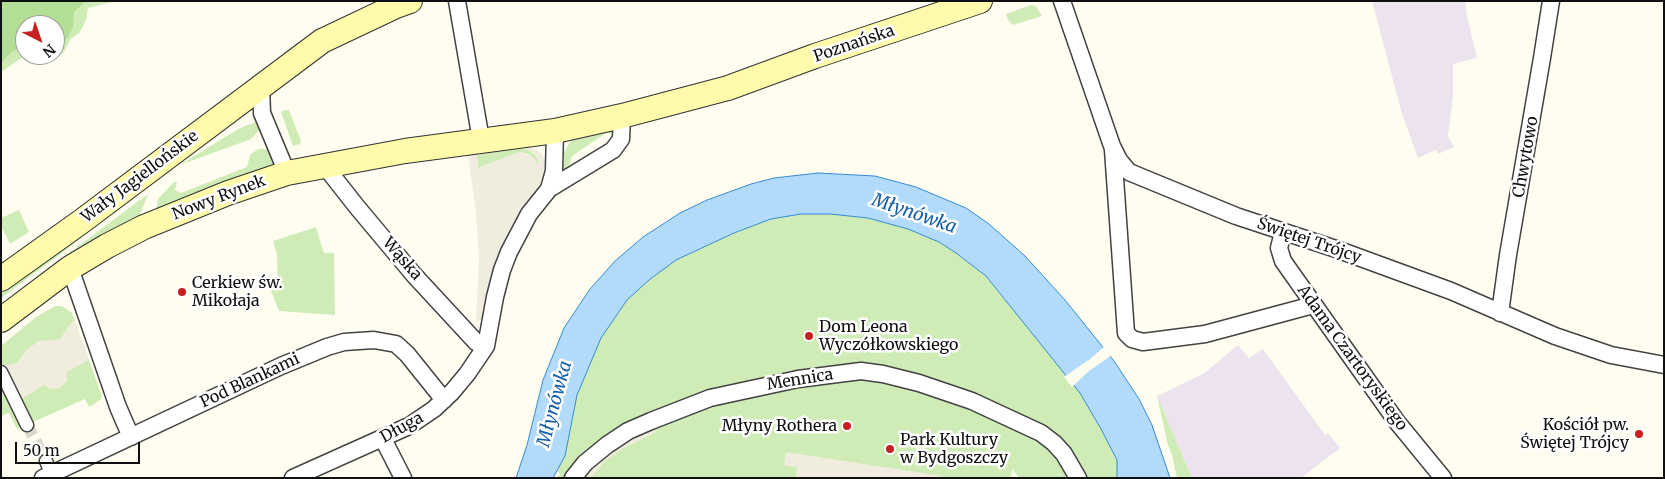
<!DOCTYPE html>
<meta charset="utf-8">
<style>
body{margin:0}
#map{position:relative;width:1665px;height:479px;overflow:hidden;background:#fffdf0;font-family:Merriweather,serif}
canvas{display:block}
.frame{position:absolute;inset:0;border:2px solid #0f0f0f;pointer-events:none}
.north{position:absolute;left:15px;top:15px;width:50px;height:50px;box-sizing:border-box;background:#fff;border:1px solid #9f9f9f;border-radius:50%;rotate:139deg;font-size:14px;font-weight:700;line-height:20px;text-align:center;color:#0f0f0f}
.north::after{content:'';display:block;margin:auto;width:18px;height:22px;background:#c8201e;clip-path:polygon(50% 0,100% 100%,50% 72%,0 100%)}
.scale{position:absolute;left:15px;top:442px;width:125px;height:22px;box-sizing:border-box;border:2px solid #0f0f0f;border-top:0;padding-left:6px;font-size:15px;line-height:18px;white-space:nowrap;color:#0f0f0f;-webkit-text-stroke:4px #fff;paint-order:stroke}
</style>
<div id="map">
<canvas width="1665" height="479"></canvas>
<div class="frame"></div>
<div class="north">N</div>
<div class="scale">50 m</div>
</div>
<script>
const ctx = document.querySelector('canvas').getContext('2d');
ctx.lineJoin = 'round';
function paint(path, color) { ctx.fillStyle = color; ctx.fill(path, 'evenodd'); }
const poly = rows => new Path2D(rows.map(r => 'M' + r).join(''));
function strokePath(path, color, width, dash) { ctx.strokeStyle = color; ctx.lineWidth = width; ctx.lineCap = dash ? 'butt' : 'round'; ctx.setLineDash(dash || []); ctx.stroke(path); }
function drawText(font, color, halo, rows, align = 'center') {
  ctx.font = font + ' Merriweather,serif'; ctx.lineWidth = 5; ctx.setLineDash([]); ctx.textBaseline = 'middle'; ctx.strokeStyle = halo; ctx.fillStyle = color; for (const [text, x, y, turn = 0] of rows) {
    ctx.save(); ctx.translate(x, y); ctx.rotate((+turn || 0) * Math.PI / 180); ctx.textAlign = isNaN(turn) ? turn : align; if (halo) ctx.strokeText(text, 0, 0); ctx.fillText(text, 0, 0); ctx.restore();
  }
}
paint(poly([
 [1372,1,1465,1,1467,16,1477,58,1453,64,1453,96,1448,136,1454,147,1438,154,1436,150,1418,158,1402,114],
 [1238,345,1249,358,1263,349,1325,435,1328,433,1340,448,1301,478,1192,478,1157,396,1203,374]
]), '#ede3ee');
paint(poly([
 [1,1,116,1,88,8,86,20,80,32,70,40,64,52,57,58,47,55,55,55,55,25,25,25,26,55,1,72],
 [1031,5,1036,6,1042,16,1013,25,1008,20,1006,14],
 [285,110,289,110,301,141,300,144,293,146,281,112],
 [258,121,260,129,251,139,180,165,238,129],
 [617,128,611,142,612,134,606,133,572,156,567,172,563,173,564,152,572,139],
 [518,148,529,150,536,156,539,163,536,164,534,159,528,154,520,152,478,168,477,155],
 [258,149,264,149,270,151,277,165,156,210,158,199,174,182,177,182,175,190,181,193,247,167,250,155],
 [146,187,67,249,1,298,1,293],
 [148,194,138,220,1,309,1,304],
 [19,210,29,232,10,244,1,226,1,218],
 [801,214,830,214,868,218,908,229,939,242,956,253,986,276,1080,393,1101,429,1117,461,1117,478,1019,478,1012,469,1011,478,558,478,560,474,557,471,565,456,577,395,601,338,627,300,649,280,676,260,734,233,771,219],
 [316,227,324,253,334,253,335,315,279,311,271,291,278,286,277,255,273,241],
 [55,306,62,306,72,313,102,396,100,400,89,407,85,399,17,429,9,413,1,416,1,346,36,317],
 [1157,396,1192,478,1177,478,1172,455,1168,445]
]), '#cfecb7');
paint(poly([
 [1,1,86,1,74,12,73,26,68,38,55,44,55,25,25,25,25,46,13,51,1,63]
]), '#b2de95');
paint(poly([
 [530,146,542,154,546,162,546,175,523,210,485,318,476,322,479,258,476,213,468,154],
 [518,148,529,150,536,156,539,162,536,164,531,156,520,152,478,168,477,155],
 [74,319,89,360,67,372,67,381,60,388,51,389,44,385,22,399,33,422,21,428,6,397,1,395,1,366,17,363,26,350,39,341,60,339],
 [650,430,658,431,624,448,606,460,590,478,583,478,598,460,622,443],
 [786,452,942,476,942,478,796,478,797,467,784,465]
]), '#f0edde');
const water = poly([
 [818,173,875,176,916,187,966,208,989,224,1025,256,1065,300,1114,361,1139,399,1152,425,1170,478,1117,478,1117,460,1101,429,1080,393,986,276,956,253,939,242,908,229,868,218,830,214,801,214,771,219,734,233,676,260,649,280,627,300,601,338,577,395,565,456,553,478,516,478,527,445,543,380,564,328,590,289,615,261,643,237,680,213,707,200,751,184,774,178,818,173]
]);
paint(water, '#b2dafa');
strokePath(water, '#348bd5', 1);
paint(poly([
 [1105,346,1112,355,1089,371,1072,387,1064,377,1090,359]
]), '#fffdf0');
strokePath(poly([
 [27,425,46,461]
]), '#dbd9ce', 12, [12, 6]);
const pedestrian = poly([
 [1,372,27,425],
 [46,461,53,478]
]);
const minor = poly([
 [457,1,481,140],
 [1062,1,1112,146,1119,160,1129,172,1236,216,1339,250,1451,291,1555,336,1611,355,1664,365],
 [261,87,262,113,287,173],
 [1113,150,1126,333,1132,339,1143,342,1205,334,1313,305],
 [324,165,357,207,414,275,476,342,486,346],
 [549,189,554,171,555,131],
 [1283,232,1279,248,1283,261,1397,422,1443,478],
 [70,268,118,407,131,437],
 [1500,313,1508,255,1542,58,1551,1],
 [383,439,403,478],
 [43,478,281,366,327,347,344,342,374,340,396,344,407,354,444,400],
 [293,478,409,426,434,409,452,392,467,374,486,346,495,297,502,270,509,252,529,214,549,189,613,150,621,139,622,116],
 [573,478,585,463,607,445,628,431,651,421,710,398,798,379,861,371,883,374,919,383,972,401,1041,433,1054,443,1064,454,1078,478]
]);
const secondary = poly([
 [1,279,82,221,322,41,396,6,410,1],
 [1,320,70,268,107,246,144,227,228,193,287,173,405,151,555,131,622,116,728,88,815,56,980,1]
]);
strokePath(pedestrian, '#424242', 15);
strokePath(minor, '#424242', 19);
strokePath(secondary, '#313131', 26);
strokePath(pedestrian, '#fff', 12);
strokePath(minor, '#fff', 16);
strokePath(secondary, '#fffbab', 24);
for (const [x, y, r, color] of [
 [182,292,5,"#c8201e"],
 [809,336,5,"#c8201e"],
 [847,426,5,"#c8201e"],
 [1639,434,5,"#c8201e"],
 [890,449,5,"#c8201e"]
]) { const dot = new Path2D(); dot.arc(x, y, r, 0, 2 * Math.PI); ctx.fillStyle = color; ctx.fill(dot); strokePath(dot, '#fff', 2); }
drawText('16px', '#0f0f0f', '#fff', [
 ["Poznańska",854,44,-19],
 ["Chwytowo",1526,157,-80],
 ["Wały Jagiellońskie",140,177,-37],
 ["Nowy Rynek",219,198,-21],
 ["Świętej Trójcy",1309,241,19],
 ["Wąska",402,259,49],
 ["Adama Czartoryskiego",1352,358,54],
 ["Mennica",800,380,-9],
 ["Pod Blankami",250,381,-25],
 ["Długa",402,428,-29]
]);
drawText('16px', '#0f0f0f', '#fff', [
 ["Cerkiew św.",192,283],
 ["Mikołaja",192,301],
 ["Dom Leona",819,327],
 ["Wyczółkowskiego",819,345],
 ["Kościół pw.",1629,425,"right"],
 ["Świętej Trójcy",1629,443,"right"],
 ["Młyny Rothera",837,426,"right"],
 ["Park Kultury",900,440],
 ["w Bydgoszczy",900,458]
], 'left');
drawText('italic 18px', '#105ca9', '#fff', [
 ["Młynówka",914,214,19],
 ["Młynówka",555,404,-75]
]);
</script>
